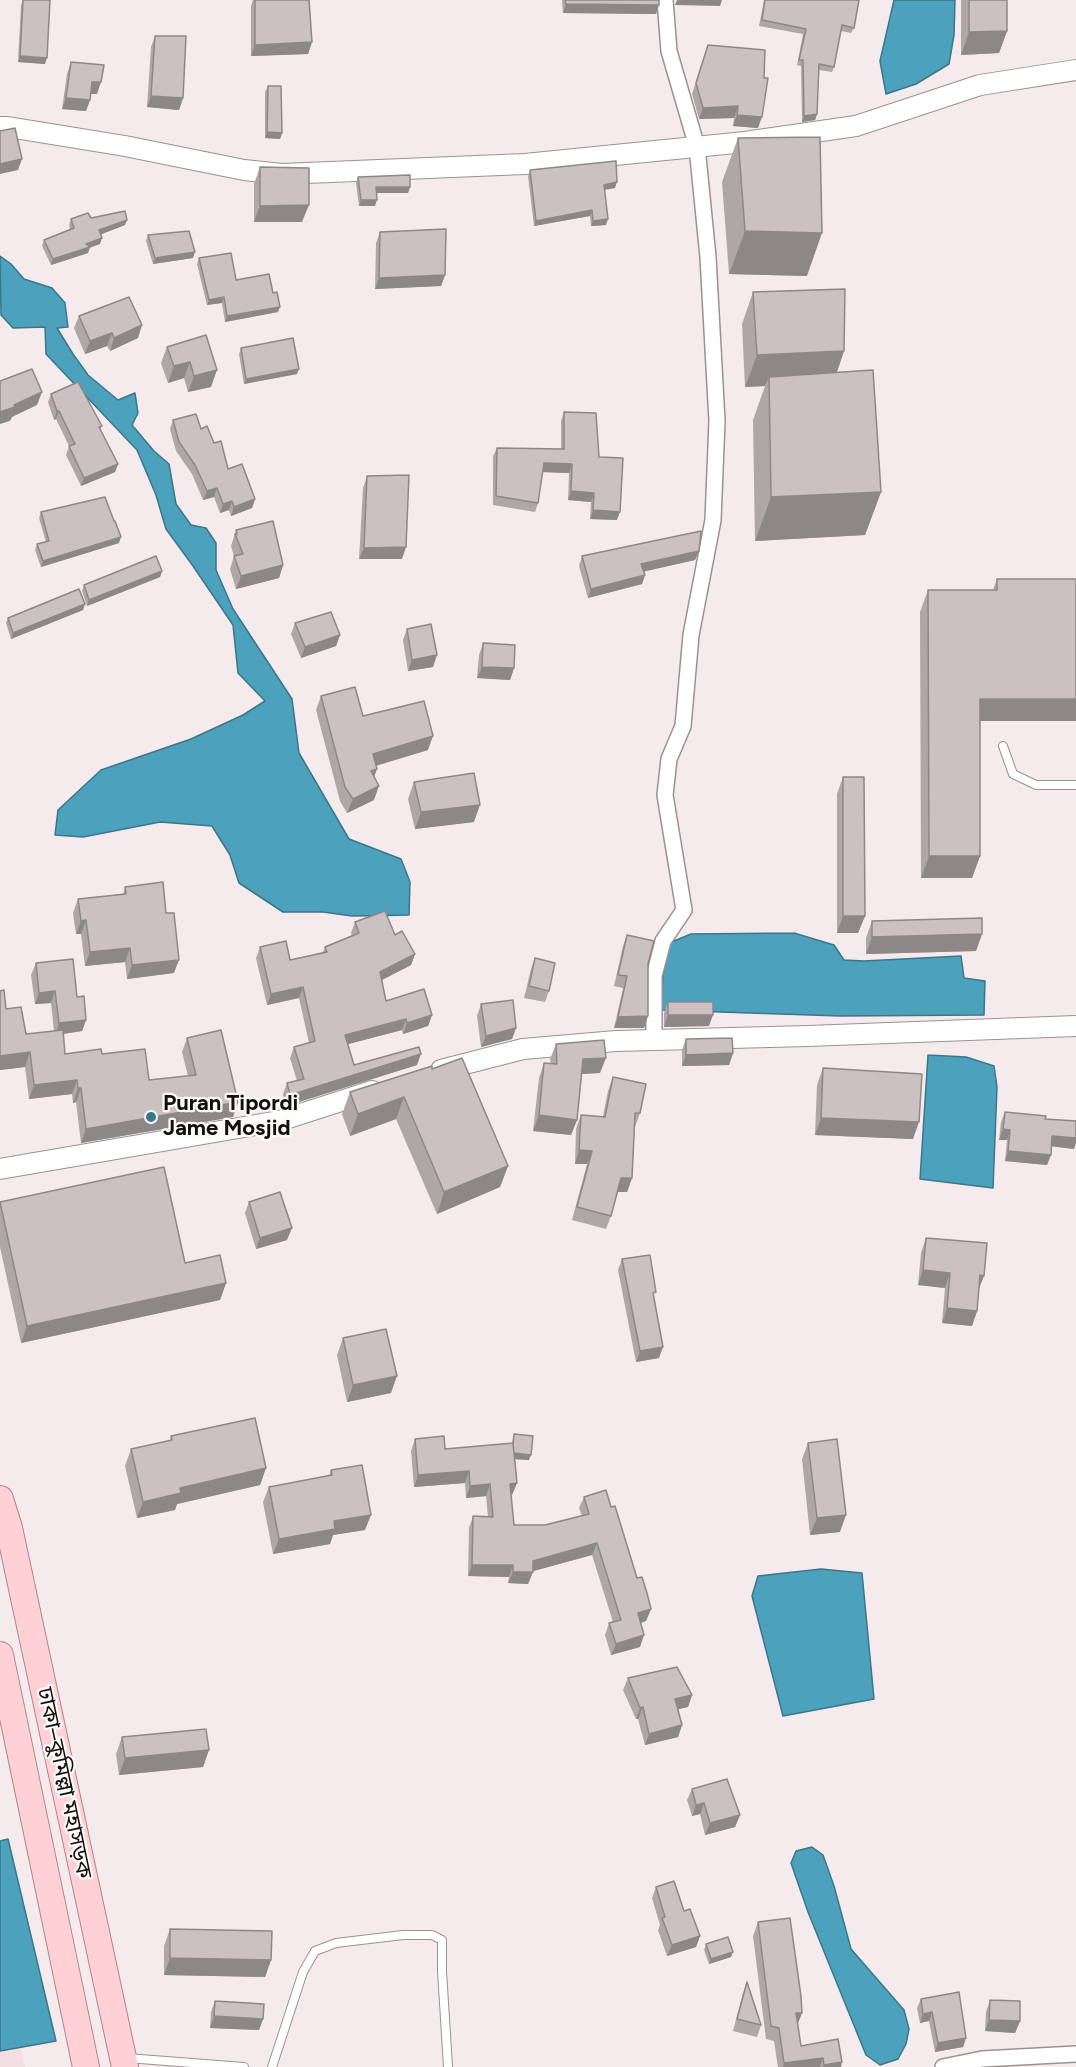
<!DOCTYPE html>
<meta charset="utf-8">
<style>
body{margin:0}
canvas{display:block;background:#f5ebec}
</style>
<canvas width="1076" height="2067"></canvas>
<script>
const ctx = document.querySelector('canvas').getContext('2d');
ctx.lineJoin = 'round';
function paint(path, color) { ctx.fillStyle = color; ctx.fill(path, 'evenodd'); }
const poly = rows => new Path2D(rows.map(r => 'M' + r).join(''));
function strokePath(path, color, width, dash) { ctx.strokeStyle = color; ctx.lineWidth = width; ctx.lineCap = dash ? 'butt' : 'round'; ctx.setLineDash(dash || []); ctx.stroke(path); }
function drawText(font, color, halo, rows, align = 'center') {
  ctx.font = font + ' Figtree,"Noto Sans Bengali",sans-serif'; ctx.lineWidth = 4.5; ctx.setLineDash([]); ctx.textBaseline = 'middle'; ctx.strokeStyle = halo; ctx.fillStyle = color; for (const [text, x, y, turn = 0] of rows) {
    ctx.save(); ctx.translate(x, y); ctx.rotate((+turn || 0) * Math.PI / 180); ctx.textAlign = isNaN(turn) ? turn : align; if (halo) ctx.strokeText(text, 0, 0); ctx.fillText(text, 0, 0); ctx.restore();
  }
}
paint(poly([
 [0,1966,25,2067,0,2067]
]), '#f3dfe1');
const water = poly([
 [894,0,955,0,954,35,949,64,916,84,886,94,880,61,894,0],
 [0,256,11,264,24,279,52,288,65,303,68,327,57,328,73,354,88,375,118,400,135,393,138,413,132,425,154,451,169,464,176,504,191,525,206,528,216,543,216,570,233,609,292,699,299,753,349,839,401,859,410,882,409,915,352,916,323,912,283,912,239,883,230,855,212,826,160,822,83,837,55,835,58,810,101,770,191,739,243,715,265,701,238,673,233,625,193,566,166,529,156,495,137,450,46,354,45,327,13,328,1,315,0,256],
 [794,933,834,945,844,960,864,961,961,956,964,978,985,981,984,1015,840,1016,661,1010,663,975,669,943,691,934,794,933],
 [928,1055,966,1057,994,1066,997,1087,993,1188,920,1179,928,1055],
 [821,1569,862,1573,874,1699,783,1716,752,1596,758,1576,821,1569],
 [8,1839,56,2041,0,2051,0,1841,8,1839],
 [812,1847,823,1855,834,1886,851,1949,904,2010,909,2029,906,2044,898,2059,880,2065,866,2055,808,1912,791,1863,796,1851,812,1847]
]);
paint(water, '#4ca2bd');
strokePath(water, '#3b7689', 1.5);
const service = poly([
 [1003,746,1013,774,1036,785,1076,785],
 [127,2058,244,2067],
 [272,2067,303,1972,315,1951,336,1943,403,1935,432,1935,442,1940,442,1971,448,2067]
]);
const minor = poly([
 [654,1039,654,976,663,941,684,910,665,795,669,759,683,726,691,635,713,520,717,421,708,257,697,147,669,51,665,0],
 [943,2067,982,2059,1076,2054]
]);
const tertiary = poly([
 [0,127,8,127,125,146,244,170,282,174,525,164,745,142,856,126,980,85,1076,70],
 [441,1070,523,1049,616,1041,808,1036,1076,1026],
 [0,1169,279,1121,372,1091]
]);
const trunk = poly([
 [0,1499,9,1528,125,2067],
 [0,1655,86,2067]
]);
strokePath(service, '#9b9193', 10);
strokePath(minor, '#9b9193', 18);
strokePath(tertiary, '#9b9193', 22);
strokePath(trunk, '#ac858a', 28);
strokePath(service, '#fff', 8);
strokePath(minor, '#fff', 15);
strokePath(tertiary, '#fff', 20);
strokePath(trunk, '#ffd0d6', 26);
paint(poly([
 [23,0,45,64,18,62,21,5],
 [253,0,309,0,312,42,308,54,251,56,251,6],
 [562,0,659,0,656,14,563,13],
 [764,0,859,0,854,28,851,33,841,31,834,67,832,72,819,70,817,114,815,120,802,122,801,66,797,65,803,34,759,26],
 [961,0,1007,0,1007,31,999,53,961,55],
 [155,36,183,98,179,110,147,107,151,47],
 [704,56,758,128,733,126,734,118,699,119,692,94],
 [71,62,97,94,91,94,90,100,86,111,62,109,67,74],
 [268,86,282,133,280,139,265,138,265,92],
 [738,138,807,276,729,274,722,182],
 [260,167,302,222,254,222,254,184],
 [530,170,615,188,604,190,606,225,591,226,590,216,534,226,528,176],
 [358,177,410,187,408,193,377,193,375,206,359,206,356,183],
 [91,218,125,225,101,234,100,244,90,247,88,253,51,265,42,246,44,240,70,229,69,225,71,219],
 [380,232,445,275,441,286,375,289,376,243],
 [148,235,193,258,153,264,146,241],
 [199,258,236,280,278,312,225,322,222,303,207,305,197,264],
 [753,292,844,351,837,372,881,492,865,535,755,541,753,420,765,386,745,387,742,324],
 [79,316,138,338,110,351,107,346,85,354,74,328],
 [206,335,211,387,188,392,184,378,168,383,161,363,167,347],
 [241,348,297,374,244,384,239,354],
 [51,394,102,426,100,429,118,464,115,472,81,486,66,455,69,446,56,419,54,420,48,402],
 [564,412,599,457,617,520,590,519,591,502,568,500,569,473,542,472,538,503,535,512,493,505,493,456,497,448,561,449,561,421],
 [173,420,201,429,228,469,255,499,252,508,231,516,229,510,220,513,214,497,203,500,192,474,176,451,170,429],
 [367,476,402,559,359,559,363,488],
 [41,512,114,521,119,543,41,567,35,550,37,544,46,542,39,518],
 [236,530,283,565,279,578,236,589,230,569,234,556,231,546],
 [699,551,695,560,644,571,645,575,642,584,588,598,579,566,582,556],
 [162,571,160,577,87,606,82,591,84,585],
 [997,579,1076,579,980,721,980,856,972,878,921,878,920,612,928,590,993,590],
 [83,610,11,639,6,623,8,618],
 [295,623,340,635,336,646,301,658,291,634],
 [407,629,433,667,408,671,403,640],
 [483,643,514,668,510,680,477,678,479,655],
 [321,696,363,716,428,750,376,766,374,777,374,800,347,813,340,801,316,710],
 [843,777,865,916,858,933,837,933,837,794],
 [414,782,474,822,415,829,408,799],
 [125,887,174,973,127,979,125,962,85,966,81,934,76,934,73,913,78,899,123,894],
 [872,921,982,934,976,951,866,954,866,938],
 [355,922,395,935,415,954,411,965,382,980,386,1001,432,1015,428,1026,403,1034,402,1030,348,1044,354,1065,417,1065,286,1106,283,1094,287,1083,297,1081,290,1058,294,1047,309,1043,299,998,267,1005,256,958,260,947,290,960,323,952,325,947,352,936,351,933],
 [627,935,648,964,648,1016,644,1028,614,1028,623,988,614,986,623,946],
 [535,958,549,991,545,1002,524,998,531,969],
 [36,963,77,997,86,1020,82,1031,63,1034,65,1054,102,1054,149,1080,188,1076,182,1052,187,1038,238,1102,233,1117,81,1143,76,1102,73,1103,72,1094,29,1099,25,1067,0,1070,0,991,6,1009,26,1034,54,1031,51,1003,35,1004,31,975],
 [668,1002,709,1026,664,1027,664,1013],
 [481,1004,516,1028,512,1039,481,1047,477,1016],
 [686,1039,733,1053,729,1065,682,1066,682,1050],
 [556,1044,600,1073,582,1074,577,1120,571,1135,533,1131,539,1078,544,1063,551,1064,550,1059],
 [823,1068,913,1139,815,1135,817,1085],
 [432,1069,508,1166,500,1187,437,1214,396,1119,350,1136,342,1114,350,1092],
 [613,1077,640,1113,635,1127,632,1178,627,1192,617,1192,611,1216,606,1229,572,1220,587,1164,575,1164,576,1129,581,1115,603,1116,608,1091],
 [1005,1112,1045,1119,1074,1149,1052,1146,1047,1165,1005,1161,1007,1140,999,1140,1001,1122],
 [0,1202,185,1263,226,1283,220,1300,21,1343,0,1247],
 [249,1202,287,1240,256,1249,245,1213],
 [926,1238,979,1288,977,1311,972,1326,942,1323,945,1288,918,1285,921,1253],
 [622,1259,654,1298,659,1358,636,1362,618,1270],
 [343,1338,391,1393,347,1402,337,1355],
 [514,1434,529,1460,515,1459,517,1483,512,1495,511,1495,514,1525,545,1525,582,1516,579,1508,584,1497,637,1578,651,1609,646,1621,641,1623,640,1647,611,1655,605,1635,609,1623,613,1622,592,1555,533,1571,528,1584,508,1583,509,1577,468,1576,469,1528,473,1516,488,1517,486,1496,466,1498,465,1483,414,1487,411,1451,415,1439,445,1449,512,1443],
 [171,1436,266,1468,260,1485,177,1504,175,1510,137,1518,125,1466,131,1449,170,1441],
 [808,1443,840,1532,810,1535,802,1459],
 [331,1470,365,1530,333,1535,330,1544,273,1554,263,1502,269,1487,329,1476],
 [628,1678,692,1695,688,1707,678,1709,682,1725,678,1737,645,1745,638,1719,636,1719,623,1690],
 [122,1737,209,1750,203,1767,119,1775,116,1754],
 [692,1789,740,1815,735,1827,705,1835,700,1814,692,1816,687,1800],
 [656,1887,684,1911,700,1936,696,1947,667,1956,658,1930,660,1925,652,1898],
 [758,1922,798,2024,801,2046,841,2067,778,2067,774,2041,766,2039,753,1936],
 [170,1929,271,1960,265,1977,164,1975,164,1946],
 [706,1944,731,1957,709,1964,704,1950],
 [747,1982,761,2025,757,2037,733,2031,743,1993],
 [921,1999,966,2038,963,2047,935,2052,929,2021,920,2023,917,2008],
 [990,2000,1020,2021,1015,2033,985,2031,986,2012],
 [215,2001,263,2019,259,2030,210,2028,211,2012]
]), '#afa6a7');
paint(poly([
 [677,0,722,0,720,6,675,5],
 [566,4,659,5,656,14,563,13],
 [1007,31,999,53,961,55,969,32],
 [312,42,308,54,251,56,255,45],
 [20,56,47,58,45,64,18,62],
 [92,82,101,82,97,94,88,94],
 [151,96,183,98,179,110,147,107],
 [66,98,90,100,86,111,62,109],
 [738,106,734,118,699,119,703,108],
 [817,114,815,120,802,122,804,116],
 [737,115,762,117,758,128,733,126],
 [267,132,282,133,280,139,265,138],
 [22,159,18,170,0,174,0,164],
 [617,182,615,188,602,190,604,185],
 [376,187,410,187,408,193,374,193],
 [361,200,377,200,375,206,359,206],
 [309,205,302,222,254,222,260,206],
 [592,210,590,216,534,226,536,221],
 [608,219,606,225,591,226,593,221],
 [127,220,125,225,97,236,99,230],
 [745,231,822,233,807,276,729,274],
 [102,238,100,244,86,249,90,247,88,253,51,265,53,259,86,244],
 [195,252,193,258,153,264,155,258],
 [445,275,441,286,375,289,379,278],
 [224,297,222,303,207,305,209,300],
 [280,307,278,312,225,322,227,316],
 [142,325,138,338,110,351,114,338],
 [112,333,107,346,85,354,90,341],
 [844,351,833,383,769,377,765,386,745,387,757,355],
 [190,362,184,378,168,383,174,366],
 [299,369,297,374,244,384,246,379],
 [217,370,211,387,188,392,194,376],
 [42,392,37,405,12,417,10,421,0,424,0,412,14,405],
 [57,411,59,411,56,419,54,420],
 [544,463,572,464,569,473,541,472],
 [118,464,115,472,81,486,84,478],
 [217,488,214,497,203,500,207,491],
 [571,491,594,493,591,502,568,500],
 [881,492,865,535,755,541,771,497],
 [255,499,252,508,231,516,234,507],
 [232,501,229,510,220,513,223,504],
 [593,510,620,512,617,520,590,519],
 [121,537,119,543,41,567,43,561],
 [406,547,402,559,359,559,364,548],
 [699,551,695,560,638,573,641,564],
 [283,565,279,578,236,589,241,576],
 [162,571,160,577,87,606,89,600],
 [645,575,642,584,588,598,591,589],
 [85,604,83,610,11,639,13,633],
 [340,635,336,646,301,658,305,647],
 [437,655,433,667,408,671,412,660],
 [482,667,514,668,510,680,477,678],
 [980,699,1076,699,1076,721,972,721],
 [433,736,428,750,368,768,373,754],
 [377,769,372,783,371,771],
 [379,786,374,800,347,813,353,799],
 [480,805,474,822,415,829,421,812],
 [929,856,980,856,972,878,921,878],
 [843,916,865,916,858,933,837,933],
 [86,920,81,934,76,934,81,921],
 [982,934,976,951,866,954,872,937],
 [130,948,125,962,85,966,90,952],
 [415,954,411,965,376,983,380,972],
 [179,960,174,973,127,979,132,965],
 [303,987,299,998,267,1005,271,994],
 [55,991,51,1003,35,1004,39,993],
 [432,1015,428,1026,403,1034,407,1023],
 [668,1015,713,1015,709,1026,664,1027],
 [648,1016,644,1028,614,1028,618,1017],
 [406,1019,402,1030,341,1046,345,1035],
 [86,1020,82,1031,55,1035,59,1023],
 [516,1028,512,1039,481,1047,486,1036],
 [30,1052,25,1067,0,1070,0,1056],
 [733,1053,729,1065,682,1066,686,1055],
 [421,1054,417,1065,286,1106,290,1095],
 [606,1058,600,1073,578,1074,583,1059],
 [77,1080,72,1094,29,1099,34,1085],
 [78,1088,81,1088,76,1102,73,1103],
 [404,1097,396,1119,350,1136,358,1114],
 [238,1102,233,1117,81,1143,86,1129],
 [539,1115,577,1120,571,1135,533,1131],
 [821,1118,919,1122,913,1139,815,1135],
 [1003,1129,1010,1130,1007,1140,999,1140],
 [1052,1136,1076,1138,1076,1143,1074,1149,1049,1146],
 [579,1150,592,1151,587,1164,575,1164],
 [1008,1151,1051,1155,1047,1165,1005,1161],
 [508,1166,500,1187,437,1214,444,1192],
 [621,1178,632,1178,627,1192,616,1192],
 [292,1228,287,1240,256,1249,260,1238],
 [923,1270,950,1273,945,1288,918,1285],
 [980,1275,984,1276,978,1291],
 [226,1283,220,1300,21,1343,27,1326],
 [947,1308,977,1311,972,1326,942,1323],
 [663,1347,659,1358,636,1362,640,1351],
 [397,1376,391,1393,347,1402,353,1385],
 [513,1453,531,1455,529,1460,510,1459],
 [266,1468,260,1485,177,1504,175,1510,137,1518,143,1502,180,1488],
 [469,1471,465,1483,414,1487,418,1475],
 [517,1483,512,1495,506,1496,510,1484],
 [490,1484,486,1496,466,1498,470,1486],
 [371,1515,365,1530,333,1535,330,1544,273,1554,279,1539,334,1521],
 [846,1515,840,1532,810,1535,817,1518],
 [597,1543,592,1555,530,1572,533,1572,528,1584,508,1583,513,1572,533,1561],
 [472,1565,513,1565,509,1577,468,1576],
 [651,1609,646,1621,633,1625,638,1613],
 [644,1635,640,1647,611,1655,616,1644],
 [692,1695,688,1707,671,1711,675,1699],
 [643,1707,638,1719,636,1719,640,1708],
 [682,1725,678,1737,645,1745,649,1734],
 [209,1750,203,1767,119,1775,125,1758],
 [704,1803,700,1814,692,1816,696,1805],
 [740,1815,735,1827,705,1835,710,1823],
 [700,1936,696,1947,667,1956,672,1945],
 [733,1952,731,1957,709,1964,711,1959],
 [170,1958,271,1960,265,1977,164,1975],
 [932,2012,929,2021,920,2023,923,2014],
 [796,2013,802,2013,797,2026],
 [214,2016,263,2019,259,2030,210,2028],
 [989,2020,1020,2021,1015,2033,985,2031],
 [966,2038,963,2047,935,2052,938,2043],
 [823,2058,820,2067,783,2067,784,2063],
 [842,2062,841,2067,823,2067,824,2065]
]), '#8e8788');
const building = poly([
 [23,0,50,0,47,58,20,56,23,0],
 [255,0,309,0,312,42,255,45,255,0],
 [565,0,659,0,659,5,566,4,565,0],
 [765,0,859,0,854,28,842,25,834,67,819,64,817,114,804,116,803,60,799,60,806,29,762,20,765,0],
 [969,0,1007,0,1007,31,969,32,969,0],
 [155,36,186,36,183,98,151,96,155,36],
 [708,45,765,50,764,78,768,78,762,117,737,115,738,106,703,108,696,83,708,45],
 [71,62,104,65,101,82,92,82,90,100,66,98,71,62],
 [268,86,281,86,282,133,267,132,268,86],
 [15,128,22,159,0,164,0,131,15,128],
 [820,137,822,233,745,231,738,138,820,137],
 [616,161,617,182,604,185,608,219,593,221,592,210,536,221,530,170,616,161],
 [260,167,309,168,309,205,260,206,260,167],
 [410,175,410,187,376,187,377,200,361,200,358,177,410,175],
 [125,211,127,220,99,230,102,238,86,244,90,247,53,259,44,240,74,228,71,219,88,213,91,218,125,211],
 [446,229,445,275,379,278,380,232,446,229],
 [189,231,195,252,155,258,148,235,189,231],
 [231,253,236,280,269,274,273,293,277,292,280,307,227,316,224,297,209,300,199,258,231,253],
 [845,289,844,351,757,355,753,292,845,289],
 [129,297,142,325,114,338,112,333,90,341,79,316,129,297],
 [206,335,217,370,194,376,190,362,174,366,167,347,206,335],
 [293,338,299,369,246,379,241,348,293,338],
 [32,369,42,392,14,405,15,407,0,412,0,381,32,369],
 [873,370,881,492,771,497,769,377,873,370],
 [78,382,102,426,99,427,118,464,84,478,69,446,75,444,59,411,57,411,51,394,78,382],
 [564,412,596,413,599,457,623,458,620,512,593,510,594,493,571,491,572,464,544,463,538,503,496,496,497,448,564,449,564,412],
 [196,414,201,429,207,426,214,443,221,441,228,469,242,464,255,499,234,507,232,501,223,504,217,488,207,491,195,465,179,442,173,420,196,414],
 [409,475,406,547,364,548,367,476,409,475],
 [105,497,114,521,115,521,121,537,43,561,37,544,49,541,41,512,105,497],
 [273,521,283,565,241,576,234,556,243,554,235,534,237,534,236,530,273,521],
 [701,531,699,551,641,564,645,575,591,589,582,556,701,531],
 [156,556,162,571,89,600,84,585,156,556],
 [997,579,1076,579,1076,699,980,699,980,856,929,856,928,590,997,590,997,579],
 [79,589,85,604,13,633,8,618,79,589],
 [331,612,340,635,305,647,295,623,331,612],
 [431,624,437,655,412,660,407,629,431,624],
 [483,643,515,645,514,668,482,667,483,643],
 [355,687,363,716,424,701,433,736,373,754,377,769,371,771,379,786,353,799,345,787,321,696,355,687],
 [474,773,480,805,421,812,414,782,474,773],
 [843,777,864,777,865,916,843,916,843,777],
 [163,882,166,913,174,913,179,960,132,965,130,948,90,952,86,920,81,921,78,899,126,894,125,887,163,882],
 [385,911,395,935,402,931,415,954,380,972,386,1001,424,989,432,1015,407,1023,406,1019,345,1035,354,1065,419,1047,421,1054,290,1095,287,1083,304,1079,294,1047,315,1041,303,987,271,994,260,947,286,941,290,960,327,952,325,947,359,933,355,922,385,911],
 [982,918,982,934,872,937,872,921,982,918],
 [627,935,654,941,648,964,648,1016,618,1017,627,976,618,975,627,935],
 [535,958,555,963,549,991,529,986,535,958],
 [73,959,77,997,84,996,86,1020,59,1023,55,991,39,993,36,963,73,959],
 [4,990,6,1009,21,1007,26,1034,63,1030,65,1054,101,1049,102,1054,145,1049,149,1080,196,1075,187,1038,221,1030,238,1102,86,1129,81,1088,78,1088,77,1080,34,1085,30,1052,0,1056,0,991,4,990],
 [513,1000,516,1028,486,1036,481,1004,513,1000],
 [668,1002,713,1002,713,1015,668,1015,668,1002],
 [732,1038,733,1053,686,1055,686,1039,732,1038],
 [604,1040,606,1058,583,1059,577,1120,539,1115,544,1063,557,1064,556,1044,604,1040],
 [462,1058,508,1166,444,1192,404,1097,358,1114,350,1092,432,1066,432,1069,462,1058],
 [823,1068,922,1074,919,1122,821,1118,823,1068],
 [613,1077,646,1084,640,1113,635,1113,632,1178,621,1178,611,1216,577,1207,592,1151,579,1150,581,1115,605,1117,613,1077],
 [1005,1112,1046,1116,1045,1119,1076,1121,1076,1138,1052,1136,1051,1155,1008,1151,1010,1130,1003,1129,1005,1112],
 [164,1167,185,1263,220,1255,226,1283,27,1326,0,1202,164,1167],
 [280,1192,292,1228,260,1238,249,1202,280,1192],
 [926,1238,987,1243,984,1276,980,1275,977,1311,947,1308,950,1273,923,1270,926,1238],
 [650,1255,656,1292,653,1293,663,1347,640,1351,622,1259,650,1255],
 [386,1329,397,1376,353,1385,343,1338,386,1329],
 [255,1418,266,1468,180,1488,181,1493,143,1502,131,1449,172,1440,171,1436,255,1418],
 [514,1434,533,1436,531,1455,514,1453,513,1445,514,1434],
 [444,1436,445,1449,513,1443,517,1483,510,1484,514,1525,545,1525,589,1514,584,1497,606,1490,611,1507,615,1506,637,1578,642,1577,647,1593,651,1609,638,1613,644,1635,616,1644,609,1623,621,1620,597,1543,533,1561,533,1572,513,1572,513,1565,472,1565,473,1516,493,1517,490,1484,470,1486,469,1471,418,1475,415,1439,444,1436],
 [837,1439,846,1515,817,1518,808,1443,837,1439],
 [362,1465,371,1515,334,1521,335,1529,279,1539,269,1487,332,1475,331,1470,362,1465],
 [677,1667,692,1695,675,1699,682,1725,649,1734,643,1707,640,1708,628,1678,677,1667],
 [206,1729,209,1750,125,1758,122,1737,206,1729],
 [727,1779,740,1815,710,1823,704,1803,696,1805,692,1789,727,1779],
 [674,1881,684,1911,690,1909,700,1936,672,1945,662,1918,665,1917,656,1887,674,1881],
 [790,1918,801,1996,802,2013,796,2013,801,2046,838,2039,842,2062,824,2065,823,2058,784,2063,779,2028,771,2026,758,1922,790,1918],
 [170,1929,272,1931,271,1960,170,1958,170,1929],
 [728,1937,733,1952,711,1959,706,1944,728,1937],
 [747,1982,761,2025,737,2019,747,1982],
 [959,1992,966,2038,938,2043,932,2012,923,2014,921,1999,959,1992],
 [990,2000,1020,2001,1020,2021,989,2020,990,2000],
 [215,2001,264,2004,263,2019,214,2016,215,2001]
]);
paint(building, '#cbc1c2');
strokePath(building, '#8e8788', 1.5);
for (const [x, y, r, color] of [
 [151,1117,6,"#38788c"]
]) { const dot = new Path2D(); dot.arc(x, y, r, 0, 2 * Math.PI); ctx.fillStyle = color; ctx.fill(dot); strokePath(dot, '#fefafa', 2); }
drawText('bold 22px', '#120f0f', '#fefafa', [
 ["Puran Tipordi",163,1104],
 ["Jame Mosjid",163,1129]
], 'left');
drawText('22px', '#120f0f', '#fefafa', [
 ["ঢাকা–কুমিল্লা মহাসড়ক",64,1783,78]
]);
</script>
